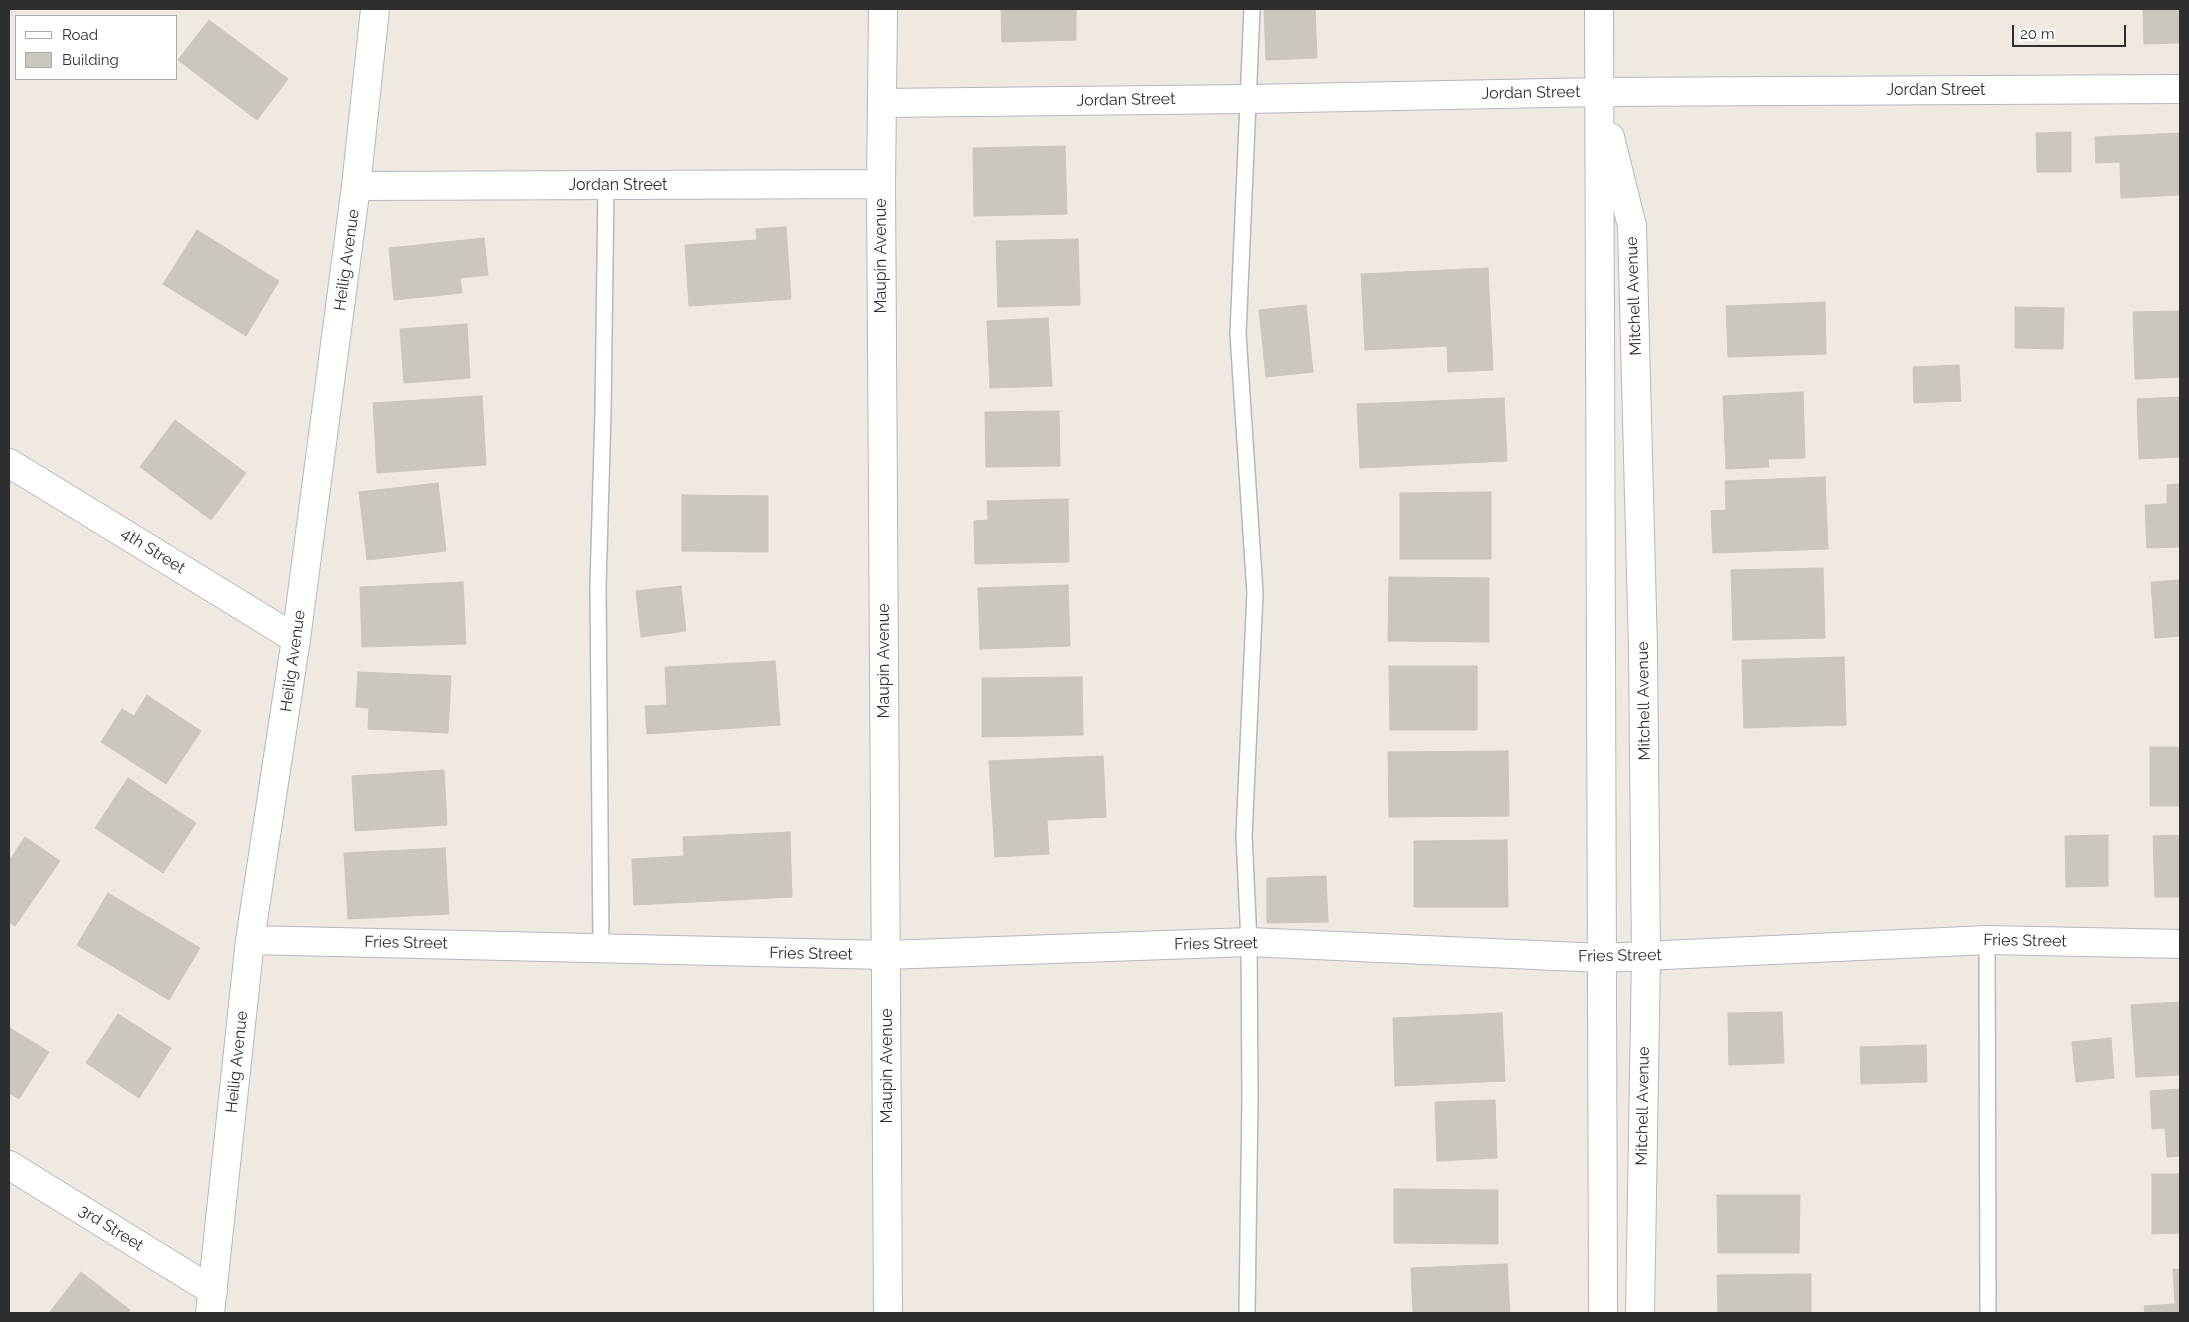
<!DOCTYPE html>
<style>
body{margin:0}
#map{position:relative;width:2189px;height:1322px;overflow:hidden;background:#efe9e1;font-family:Raleway,sans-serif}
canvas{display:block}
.frame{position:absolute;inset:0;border:10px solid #2e2e2e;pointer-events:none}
.legend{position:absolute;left:15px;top:15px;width:162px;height:65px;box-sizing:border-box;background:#fff;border:1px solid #ababab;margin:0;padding:6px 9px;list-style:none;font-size:15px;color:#2e2e2e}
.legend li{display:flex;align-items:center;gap:10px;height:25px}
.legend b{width:25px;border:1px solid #ababab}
.scale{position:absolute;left:2012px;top:25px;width:114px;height:22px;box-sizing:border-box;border:2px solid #2e2e2e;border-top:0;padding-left:6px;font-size:15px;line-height:18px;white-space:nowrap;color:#2e2e2e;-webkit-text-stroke:4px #fff;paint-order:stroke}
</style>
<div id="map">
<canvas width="2189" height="1322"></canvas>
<div class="frame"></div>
<ul class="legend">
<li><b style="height:6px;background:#fff"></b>Road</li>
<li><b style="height:14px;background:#cbc7bf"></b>Building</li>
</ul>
<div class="scale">20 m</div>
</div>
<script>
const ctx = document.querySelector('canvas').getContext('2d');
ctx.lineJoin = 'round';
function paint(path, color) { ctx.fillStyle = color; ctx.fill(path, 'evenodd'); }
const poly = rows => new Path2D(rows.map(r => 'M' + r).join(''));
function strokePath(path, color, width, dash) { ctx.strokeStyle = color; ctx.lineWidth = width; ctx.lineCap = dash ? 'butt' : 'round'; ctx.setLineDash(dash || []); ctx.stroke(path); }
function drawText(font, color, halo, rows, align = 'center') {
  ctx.font = font + ' Raleway,sans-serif'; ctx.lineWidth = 4; ctx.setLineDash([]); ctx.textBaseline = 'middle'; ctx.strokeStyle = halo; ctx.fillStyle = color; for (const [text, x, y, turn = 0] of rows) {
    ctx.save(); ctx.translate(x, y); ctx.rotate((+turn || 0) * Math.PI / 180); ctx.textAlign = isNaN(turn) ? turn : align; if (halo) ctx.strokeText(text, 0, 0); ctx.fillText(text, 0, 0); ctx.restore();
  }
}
const building = poly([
 [1001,9,1076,9,1076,40,1002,42,1001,9],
 [1264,9,1315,9,1317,58,1266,60,1264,9],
 [2143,9,2180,9,2180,43,2144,44,2143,9],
 [209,20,288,79,257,120,178,60,209,20],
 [2071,132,2071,172,2037,172,2036,133,2071,132],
 [2180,133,2180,195,2121,198,2120,162,2096,163,2095,137,2180,133],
 [1065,146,1067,214,974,216,973,148,1065,146],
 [786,227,791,299,689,306,685,245,757,240,756,229,786,227],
 [197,230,279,281,246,336,163,284,197,230],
 [484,238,488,275,460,278,462,293,394,300,389,248,484,238],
 [1078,239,1080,305,998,307,996,241,1078,239],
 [1488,268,1493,370,1448,372,1447,346,1365,350,1361,274,1488,268],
 [1825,302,1826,354,1728,357,1726,306,1825,302],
 [1306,305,1313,372,1266,377,1259,310,1306,305],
 [2015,307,2064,308,2063,349,2015,348,2015,307],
 [2180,311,2180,377,2135,379,2133,312,2180,311],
 [1048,318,1052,386,990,388,987,321,1048,318],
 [467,324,470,378,404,383,400,329,467,324],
 [1959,365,1961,401,1914,403,1913,367,1959,365],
 [1803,392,1805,458,1768,459,1769,467,1726,469,1723,396,1803,392],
 [482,396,486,465,377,473,373,403,482,396],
 [2180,397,2180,457,2139,459,2137,399,2180,397],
 [1504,398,1507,461,1360,468,1357,404,1504,398],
 [1059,411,1060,466,986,467,985,412,1059,411],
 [175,420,246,473,211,520,140,467,175,420],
 [1825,477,1828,549,1713,553,1711,511,1726,510,1725,481,1825,477],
 [438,483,446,551,367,560,359,492,438,483],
 [2180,484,2180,547,2147,548,2145,505,2167,504,2167,485,2180,484],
 [1491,492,1491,559,1400,559,1400,493,1491,492],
 [682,495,768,496,768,552,682,551,682,495],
 [1068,499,1069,562,975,564,974,521,988,520,987,501,1068,499],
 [1823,568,1825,638,1733,640,1731,570,1823,568],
 [1389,577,1489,578,1489,642,1388,641,1389,577],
 [2180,580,2180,636,2155,638,2151,582,2180,580],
 [463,582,466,644,362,647,360,587,463,582],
 [1068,585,1070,646,980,649,978,588,1068,585],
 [681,586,686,631,641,637,636,591,681,586],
 [1844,657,1846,725,1744,728,1742,660,1844,657],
 [775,661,780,725,647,734,645,706,667,705,665,667,775,661],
 [1389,666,1477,666,1477,730,1390,730,1389,666],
 [358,672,451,676,448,733,368,729,369,708,356,707,358,672],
 [1082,677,1083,735,982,737,982,678,1082,677],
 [147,695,201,731,166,784,101,742,122,709,134,716,147,695],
 [2150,747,2180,747,2180,806,2150,806,2150,747],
 [1508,751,1509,816,1389,817,1388,752,1508,751],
 [1103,756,1106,817,1047,820,1049,854,995,857,989,761,1103,756],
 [444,770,447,825,355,831,352,776,444,770],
 [128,778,196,823,163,873,95,828,128,778],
 [790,832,792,897,634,905,632,859,684,856,683,837,790,832],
 [2108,835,2108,886,2066,887,2065,836,2108,835],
 [2180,835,2180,897,2155,897,2153,836,2180,835],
 [25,837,60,861,15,926,9,922,9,861,25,837],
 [1507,840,1508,907,1414,907,1414,841,1507,840],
 [445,848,449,914,348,919,344,853,445,848],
 [1326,876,1328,922,1267,923,1267,878,1326,876],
 [108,893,200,948,169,1000,77,945,108,893],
 [2180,1002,2180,1075,2136,1077,2131,1005,2180,1002],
 [1782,1012,1784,1063,1729,1065,1728,1013,1782,1012],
 [1502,1013,1505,1081,1395,1086,1393,1018,1502,1013],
 [118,1014,171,1048,139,1098,86,1063,118,1014],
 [10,1028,49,1052,19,1099,9,1093,10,1028],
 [2111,1038,2114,1078,2076,1082,2072,1042,2111,1038],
 [1926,1045,1927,1082,1861,1084,1860,1047,1926,1045],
 [2180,1089,2180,1156,2167,1157,2165,1128,2152,1129,2150,1091,2180,1089],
 [1495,1100,1497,1158,1437,1161,1435,1102,1495,1100],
 [2152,1174,2180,1174,2180,1233,2152,1234,2152,1174],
 [1394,1189,1498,1190,1498,1244,1394,1243,1394,1189],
 [1717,1195,1800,1195,1799,1253,1718,1253,1717,1195],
 [1507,1264,1510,1313,1413,1313,1411,1268,1507,1264],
 [2173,1269,2180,1269,2180,1313,2145,1313,2144,1306,2175,1304,2173,1269],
 [81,1272,130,1310,128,1313,49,1313,81,1272],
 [1811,1274,1811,1313,1718,1313,1717,1275,1811,1274]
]);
paint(building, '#cbc7bf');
strokePath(building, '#cbc5ba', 1);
const service = poly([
 [1987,940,1988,1313],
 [601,948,598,585,603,413,606,185],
 [1247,1313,1250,1097,1249,942,1244,836,1255,593,1238,334,1252,9]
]);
const minor = poly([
 [883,9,881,184,888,1313],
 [1599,9,1603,1313],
 [882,103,1248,99,1599,92,2180,89],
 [1610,137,1632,226,1643,649,1646,956,1640,1313],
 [356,186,881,184],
 [9,463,296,639],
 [250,940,886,955,1249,942,1601,958,1987,940,2180,944],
 [9,1165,213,1291],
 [210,1313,250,940,296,639,356,186,375,9]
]);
strokePath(service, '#b4b7c1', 18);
strokePath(minor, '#b4b7c1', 30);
strokePath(service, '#fff', 15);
strokePath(minor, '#fff', 28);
drawText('16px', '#2e2e2e', '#fff', [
 ["Jordan Street",1936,90],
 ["Jordan Street",1531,93,-1],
 ["Jordan Street",1126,100,-1],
 ["Jordan Street",618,185],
 ["Maupin Avenue",881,256,-90],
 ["Heilig Avenue",347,260,-82],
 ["Mitchell Avenue",1634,296,-92],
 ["4th Street",153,551,32],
 ["Heilig Avenue",293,661,-82],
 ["Maupin Avenue",884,661,-90],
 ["Mitchell Avenue",1644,701,-91],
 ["Fries Street",2025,941,1],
 ["Fries Street",406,943,1],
 ["Fries Street",1216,944,-1],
 ["Fries Street",811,954,1],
 ["Fries Street",1620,956,-1],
 ["Heilig Avenue",237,1062,-84],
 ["Maupin Avenue",887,1066,-90],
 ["Mitchell Avenue",1643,1106,-89],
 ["3rd Street",111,1228,32]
]);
</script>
